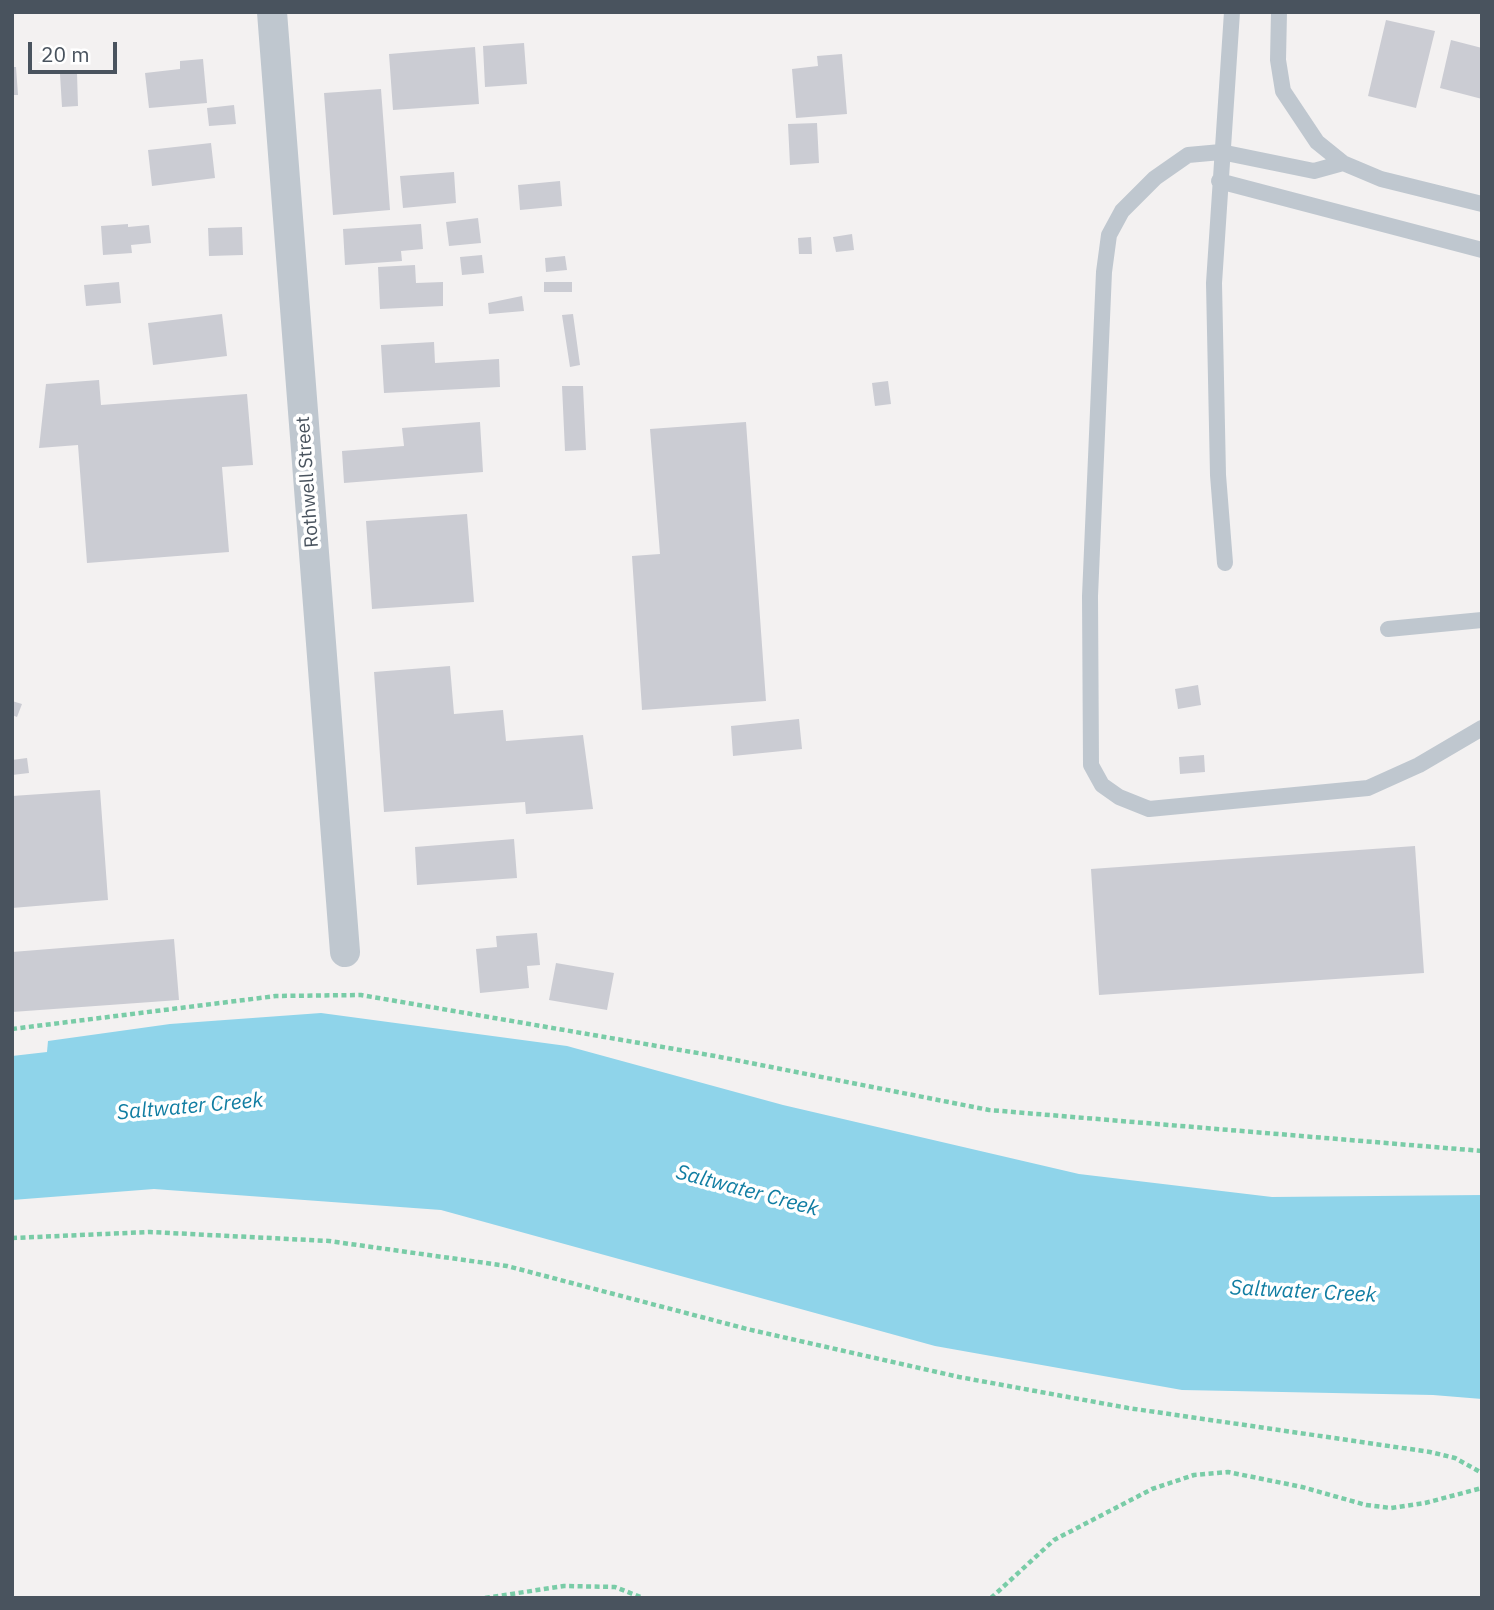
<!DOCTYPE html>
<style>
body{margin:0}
#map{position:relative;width:1494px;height:1610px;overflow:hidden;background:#f3f1f1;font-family:"IBM Plex Sans",sans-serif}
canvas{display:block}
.frame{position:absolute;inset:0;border:14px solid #49535e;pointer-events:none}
.scale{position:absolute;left:28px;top:42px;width:89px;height:32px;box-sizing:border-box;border:4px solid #49535e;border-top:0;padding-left:9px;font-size:21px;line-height:24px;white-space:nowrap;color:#49535e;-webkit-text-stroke:5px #fff;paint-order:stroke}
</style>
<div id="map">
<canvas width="1494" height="1610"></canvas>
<div class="frame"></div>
<div class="scale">20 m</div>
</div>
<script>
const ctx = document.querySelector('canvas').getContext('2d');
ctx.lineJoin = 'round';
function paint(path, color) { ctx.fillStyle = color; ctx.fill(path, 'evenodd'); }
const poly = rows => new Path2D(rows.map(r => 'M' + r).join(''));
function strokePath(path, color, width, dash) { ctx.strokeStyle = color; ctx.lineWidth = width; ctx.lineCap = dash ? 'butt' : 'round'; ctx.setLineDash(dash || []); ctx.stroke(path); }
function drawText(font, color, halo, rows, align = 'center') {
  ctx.font = font + ' "IBM Plex Sans",sans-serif'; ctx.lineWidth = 7; ctx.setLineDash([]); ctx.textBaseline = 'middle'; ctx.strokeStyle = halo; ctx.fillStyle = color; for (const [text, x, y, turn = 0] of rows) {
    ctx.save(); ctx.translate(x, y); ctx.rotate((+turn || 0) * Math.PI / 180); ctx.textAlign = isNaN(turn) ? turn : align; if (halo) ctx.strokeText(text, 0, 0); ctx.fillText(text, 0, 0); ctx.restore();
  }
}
paint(poly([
 [321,1013,567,1046,783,1105,1079,1174,1272,1197,1482,1195,1482,1399,1433,1395,1182,1390,935,1346,441,1210,154,1189,12,1200,12,1056,47,1052,48,1041,170,1024]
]), '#8fd4ea');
paint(poly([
 [1386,20,1435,31,1416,108,1368,96],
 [1451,40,1482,48,1482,99,1440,88],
 [524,43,527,84,485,87,483,46],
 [475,47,479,104,393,110,389,54],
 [842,54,847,114,796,118,792,69,818,66,817,56],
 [203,59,207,103,149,108,145,73,180,69,180,61],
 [12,67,16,67,18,95,12,95],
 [77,73,78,106,62,107,60,74],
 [381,89,390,210,333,215,324,93],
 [234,105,236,124,209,126,207,108],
 [817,123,819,163,790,165,788,124],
 [211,143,215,178,152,186,148,150],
 [454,172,456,203,403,208,400,176],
 [560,181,562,206,520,210,518,185],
 [478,218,481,243,449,246,446,222],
 [128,224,128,227,149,225,151,243,131,245,132,253,103,255,101,226],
 [421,224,423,249,401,251,402,261,345,265,343,229],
 [242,227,243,255,209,256,208,228],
 [852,234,854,250,836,252,833,237],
 [811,237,812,254,799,254,798,238],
 [482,255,484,273,462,275,460,257],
 [565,256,567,270,546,272,545,258],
 [415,265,416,283,443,282,443,306,380,309,378,267],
 [119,282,121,303,86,306,84,285],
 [544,282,572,282,572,292,544,292],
 [522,296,524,311,489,314,488,303],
 [222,314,227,356,153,365,148,323],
 [573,314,580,365,570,367,562,315],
 [434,342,435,363,499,359,500,387,384,393,381,345],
 [99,380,101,405,247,394,253,465,222,467,229,552,87,563,78,445,39,448,46,384],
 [888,381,891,404,875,406,872,383],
 [562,386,583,386,586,450,565,451],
 [480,422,483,472,344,483,342,451,404,446,402,428],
 [746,422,766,701,642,710,632,556,660,554,650,429],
 [467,514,474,602,372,609,366,521],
 [450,666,454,714,503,710,506,741,583,735,593,809,526,814,525,802,384,812,374,672],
 [1198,685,1201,705,1178,709,1175,689],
 [12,701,22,704,17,717,12,715],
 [799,719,802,749,733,756,731,726],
 [1204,755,1205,772,1180,774,1179,757],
 [27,758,29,773,12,775,12,760],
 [100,790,108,900,12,908,12,796],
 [514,839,517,878,417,885,415,847],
 [1415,846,1424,973,1099,995,1091,869],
 [537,933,540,965,527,966,529,988,480,993,476,949,497,947,496,936],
 [174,939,179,1000,12,1012,12,952],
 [556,963,614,973,607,1010,549,1000]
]), '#cbccd3');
strokePath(poly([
 [12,1029,276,996,361,995,715,1056,989,1110,1482,1151],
 [12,1238,150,1232,329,1241,507,1266,747,1329,959,1377,1128,1408,1430,1452,1455,1458,1482,1473],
 [12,1597,13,1598],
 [485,1598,564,1586,615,1587,643,1598],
 [991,1598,1054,1540,1152,1489,1194,1475,1228,1472,1302,1487,1366,1505,1391,1508,1425,1503,1482,1488]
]), '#79cca7', 4.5, [5, 3.5]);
strokePath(poly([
 [1279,12,1278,60,1283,91,1317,142,1343,163,1381,179,1482,204],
 [1343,163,1314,171,1221,152,1188,155,1155,178,1122,211,1109,235,1104,272,1090,596,1091,765,1102,785,1119,797,1149,809,1368,788,1419,765,1482,728],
 [1219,181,1482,250],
 [1225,563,1218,475,1214,283,1232,12],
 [1388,629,1482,620]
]), '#bfc7cf', 16);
strokePath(poly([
 [272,12,345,952]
]), '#bfc7cf', 30);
drawText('19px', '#49535e', '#fff', [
 ["Rothwell Street",308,482,-94]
]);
drawText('italic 21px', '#107da2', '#fff', [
 ["Saltwater Creek",190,1107,-5],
 ["Saltwater Creek",747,1191,15],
 ["Saltwater Creek",1303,1292,3]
]);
</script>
